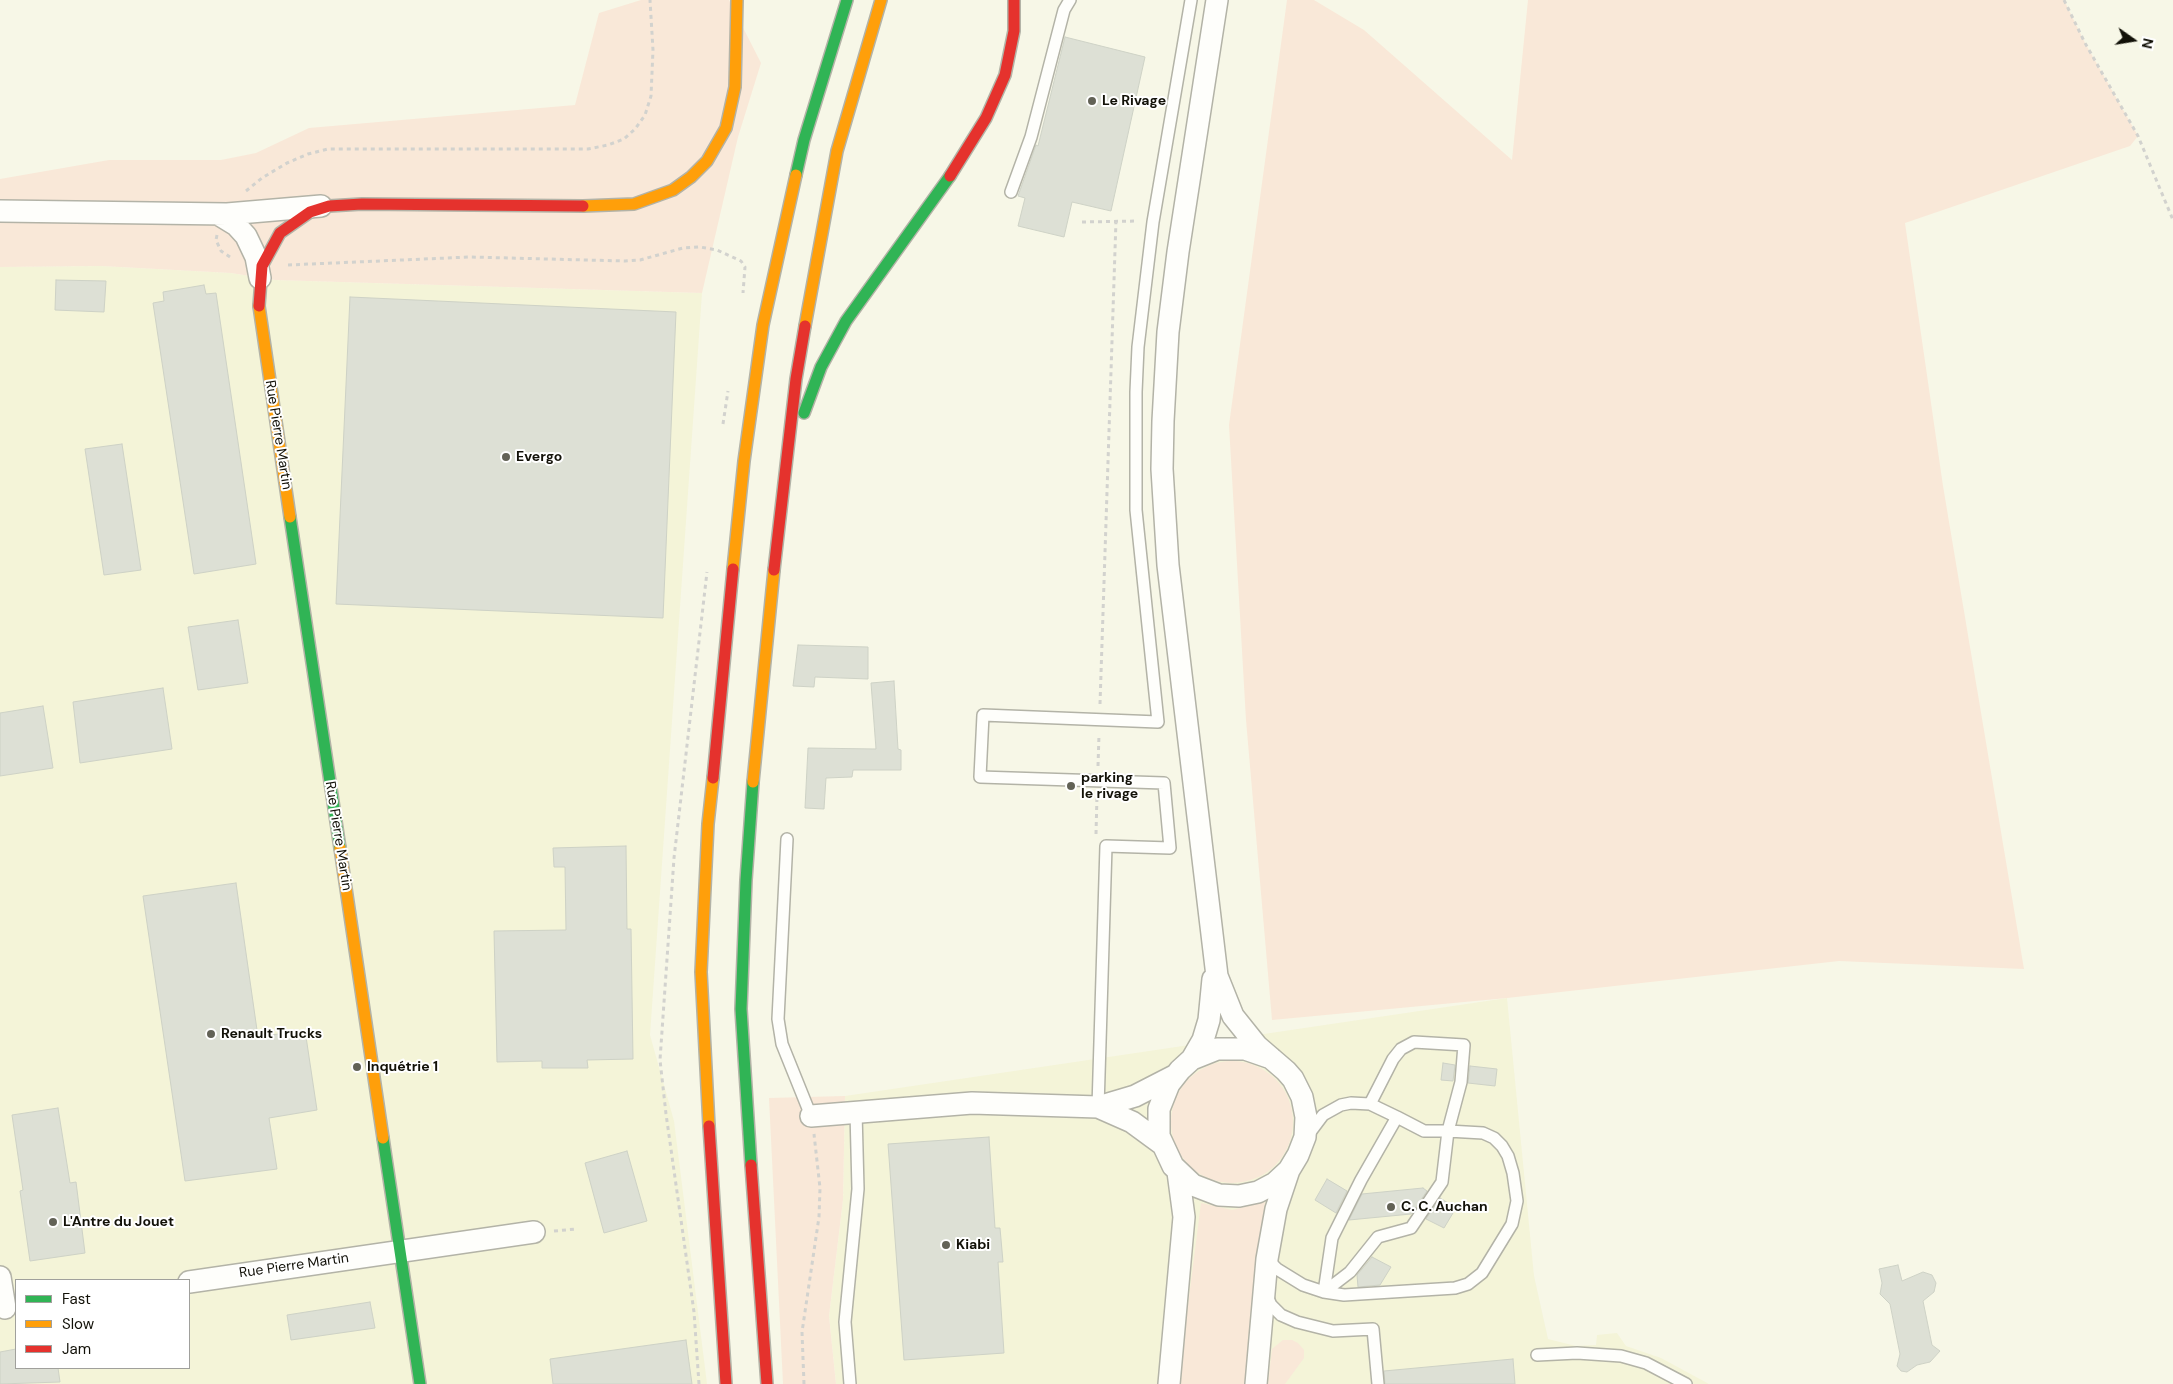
<!DOCTYPE html>
<meta charset="utf-8">
<style>
body{margin:0}
#map{position:relative;width:2173px;height:1384px;overflow:hidden;background:#f7f7e7;font-family:"DM Sans",sans-serif}
canvas{display:block}
.legend{position:absolute;left:15px;top:1279px;width:175px;height:90px;box-sizing:border-box;background:#fff;border:1px solid #a0a09c;margin:0;padding:6px 9px;list-style:none;font-size:15px;color:#121108}
.legend li{display:flex;align-items:center;gap:10px;height:25px}
.legend b{width:25px;border:1px solid #a0a09c}
.north{position:absolute;left:2108px;top:15px;width:50px;height:50px;-webkit-text-stroke:4px #fff;paint-order:stroke;rotate:103deg;font-size:14px;font-weight:700;line-height:20px;text-align:center;color:#121108}
.north::after{content:'';display:block;margin:auto;width:18px;height:22px;background:#121108;clip-path:polygon(50% 0,100% 100%,50% 72%,0 100%)}
</style>
<div id="map">
<canvas width="2173" height="1384"></canvas>
<ul class="legend">
<li><b style="height:6px;background:#30b455"></b>Fast</li>
<li><b style="height:6px;background:#ff9f0a"></b>Slow</li>
<li><b style="height:6px;background:#e5322d"></b>Jam</li>
</ul>
<div class="north">N</div>
</div>
<script>
const ctx = document.querySelector('canvas').getContext('2d');
ctx.lineJoin = 'round';
function paint(path, color) { ctx.fillStyle = color; ctx.fill(path, 'evenodd'); }
const poly = rows => new Path2D(rows.map(r => 'M' + r).join(''));
function strokePath(path, color, width, dash) { ctx.strokeStyle = color; ctx.lineWidth = width; ctx.lineCap = dash ? 'butt' : 'round'; ctx.setLineDash(dash || []); ctx.stroke(path); }
function drawText(font, color, halo, rows, align = 'center') {
  ctx.font = font + ' "DM Sans",sans-serif'; ctx.lineWidth = 4; ctx.setLineDash([]); ctx.textBaseline = 'middle'; ctx.strokeStyle = halo; ctx.fillStyle = color; for (const [text, x, y, turn = 0] of rows) {
    ctx.save(); ctx.translate(x, y); ctx.rotate((+turn || 0) * Math.PI / 180); ctx.textAlign = isNaN(turn) ? turn : align; if (halo) ctx.strokeText(text, 0, 0); ctx.fillText(text, 0, 0); ctx.restore();
  }
}
paint(poly([
 [101,266,231,273,275,280,702,293,650,1035,674,1121,707,1384,0,1384,0,267],
 [16,1280,189,1280,189,1368,16,1368],
 [1507,998,1534,1276,1548,1339,1576,1346,1596,1345,1597,1335,1617,1333,1626,1346,1661,1358,1709,1384,836,1384,829,1316,843,1200,845,1096]
]), '#f4f4d8');
paint(poly([
 [641,0,729,0,761,63,738,137,702,293,275,280,231,273,101,266,0,267,0,179,109,160,221,160,256,153,309,128,575,105,599,13],
 [1287,0,1314,0,1364,30,1512,160,1528,0,2064,0,2085,43,2138,136,2130,146,1905,223,1943,486,2024,969,1839,961,1507,998,1272,1020,1246,720,1229,425],
 '1171 1122a61 61 0 1 1 122 0a61 61 0 1 1-122 0Z',
 [845,1096,843,1200,829,1316,836,1384,783,1384,769,1098],
 [1265,1202,1248,1340,1246,1384,1181,1384,1183,1344,1201,1203,1232,1210],
 [1283,1340,1292,1340,1298,1343,1304,1350,1304,1358,1285,1384,1268,1384,1272,1349]
]), '#f9e8d8');
const building = poly([
 [1065,37,1145,57,1111,211,1072,202,1064,237,1018,226,1025,198,1018,196,1036,145,1038,146,1065,37],
 [56,280,106,281,104,312,55,310,56,280],
 [204,285,206,294,216,293,256,564,194,574,153,303,164,301,163,292,204,285],
 [350,297,676,312,663,618,336,604,350,297],
 [122,444,141,570,104,575,85,449,122,444],
 [238,620,248,683,198,690,188,627,238,620],
 [798,645,868,647,868,679,815,677,814,687,793,686,798,645],
 [894,681,898,749,901,750,901,770,853,770,852,777,826,778,824,809,805,808,808,748,876,749,871,683,894,681],
 [163,688,172,749,80,763,73,702,163,688],
 [43,706,53,768,0,776,0,713,43,706],
 [626,846,627,929,631,929,633,1059,587,1060,588,1068,542,1068,542,1061,497,1062,494,931,566,930,565,867,554,867,553,848,626,846],
 [236,883,258,1037,305,1030,317,1110,269,1118,277,1169,185,1181,143,896,236,883],
 [1443,1063,1455,1065,1453,1081,1441,1080,1443,1063],
 [1470,1066,1497,1069,1495,1086,1468,1083,1470,1066],
 [58,1108,70,1183,76,1182,85,1253,30,1261,20,1191,23,1190,12,1115,58,1108],
 [989,1137,995,1228,1000,1228,1003,1262,998,1262,1004,1353,904,1360,888,1144,989,1137],
 [627,1151,647,1221,604,1233,585,1163,627,1151],
 [1327,1179,1347,1191,1336,1213,1315,1200,1327,1179],
 [1423,1188,1427,1191,1411,1214,1349,1220,1362,1194,1423,1188],
 [1440,1198,1456,1208,1444,1228,1426,1219,1440,1198],
 [1372,1257,1391,1267,1380,1285,1358,1287,1357,1275,1372,1257],
 [1898,1265,1902,1281,1923,1272,1932,1275,1936,1283,1934,1292,1923,1301,1932,1345,1940,1351,1930,1362,1917,1365,1907,1372,1901,1371,1897,1366,1900,1354,1890,1304,1880,1294,1882,1283,1879,1269,1898,1265],
 [370,1302,375,1328,291,1340,287,1315,370,1302],
 [686,1340,692,1384,553,1384,550,1359,686,1340],
 [16,1349,16,1368,58,1368,60,1382,0,1384,0,1352,16,1349],
 [1513,1359,1515,1384,1385,1384,1384,1371,1513,1359]
]);
paint(building, '#dde0d5');
strokePath(building, '#ced2c6', 1);
const lane = poly([
 [1011,192,1031,137,1064,10,1070,0],
 [787,839,778,1019,782,1044,811,1116],
 [1098,1107,1106,846,1170,848,1164,783,980,777,983,715,1158,722,1136,510,1136,392,1138,347,1153,222,1191,0],
 [1308,1135,1323,1115,1341,1105,1351,1103,1370,1104,1397,1117,1361,1180,1332,1238,1324,1292],
 [1267,1259,1277,1269,1303,1285,1324,1292,1344,1295,1455,1288,1468,1284,1482,1273,1512,1224,1517,1201,1513,1173,1508,1156,1502,1146,1494,1138,1483,1133,1448,1131,1461,1082,1464,1045,1414,1042,1401,1049,1393,1059,1370,1104],
 [1324,1292,1350,1272,1378,1237,1411,1228,1442,1182,1448,1131,1424,1131,1397,1117],
 [1266,1294,1271,1305,1281,1315,1297,1322,1333,1331,1373,1329,1378,1384],
 [1537,1355,1577,1353,1621,1356,1646,1363,1686,1384],
 [850,1384,845,1322,858,1189,856,1112]
]);
const street = poly([
 [1217,0,1178,252,1168,332,1163,421,1162,469,1168,565,1217,976,1233,1016,1257,1046,1286,1071,1293,1079,1302,1097,1306,1117,1305,1137,1298,1155,1289,1170,1275,1183,1258,1192,1239,1196,1219,1195,1193,1185,1173,1166,1159,1136,1159,1109,1169,1084,1180,1070,1192,1059,1217,1049,1245,1049,1271,1058],
 [0,211,227,214,321,206],
 [218,214,236,225,246,236,256,257,260,278],
 [1192,1059,1203,1040,1209,1020,1213,979],
 [1098,1107,1132,1122,1162,1144],
 [811,1116,972,1103,1098,1107,1135,1096,1174,1076],
 [0,1277,5,1308],
 [189,1282,534,1232],
 [1169,1384,1184,1217,1178,1172],
 [1256,1384,1267,1259,1276,1209,1289,1170]
]);
const fast = poly([
 [796,175,804,140,847,0],
 [804,413,821,367,846,321,950,176],
 [290,517,340,848],
 [383,1138,420,1384],
 [751,1165,741,1009,746,880,753,782]
]);
const slow = poly([
 [583,206,634,204,673,190,691,177,707,161,726,128,735,87,737,0],
 [259,306,290,517],
 [805,326,837,151,881,0],
 [733,569,744,461,763,325,796,175],
 [753,782,774,570],
 [340,848,383,1138],
 [709,1126,701,972,708,824,713,778]
]);
const jam = poly([
 [950,176,986,118,1005,75,1014,31,1014,0],
 [259,306,262,266,280,233,310,212,329,206,362,204,583,206],
 [774,570,796,379,805,326],
 [713,778,733,569],
 [709,1126,726,1384],
 [751,1165,767,1384]
]);
strokePath(lane, '#b3b3a7', 14);
strokePath(street, '#b3b3a7', 24);
strokePath(fast, '#b3b3a7', 14);
strokePath(slow, '#b3b3a7', 14);
strokePath(jam, '#b3b3a7', 14);
strokePath(poly([
 [2064,0,2085,43,2138,136,2173,220],
 [246,191,262,178,287,163,308,154,328,149,588,149,608,145,624,139,635,129,645,115,651,96,653,50,650,0],
 [1082,222,1137,221],
 [217,235,216,240,221,251,233,259],
 [288,265,470,257,625,261,640,260,683,248,700,247,717,250,741,261,745,267,743,293],
 [723,424,728,391],
 [1100,704,1116,220],
 [1098,766,1099,735],
 [1096,834,1097,795],
 [554,1231,576,1229],
 [699,1384,694,1312,666,1114,660,1060,674,858,707,572],
 [804,1384,802,1332,819,1217,820,1188,814,1134]
]), '#d2d2ce', 3, [4, 4]);
strokePath(lane, '#fefefb', 11);
strokePath(street, '#fefefb', 21);
strokePath(fast, '#30b455', 11);
strokePath(slow, '#ff9f0a', 11);
strokePath(jam, '#e5322d', 11);
for (const [x, y, r, color] of [
 [1092,101,5,"#626256"],
 [506,457,5,"#626256"],
 [1071,786,5,"#626256"],
 [211,1034,5,"#626256"],
 [357,1067,5,"#626256"],
 [1391,1207,5,"#626256"],
 [53,1222,5,"#626256"],
 [946,1245,5,"#626256"]
]) { const dot = new Path2D(); dot.arc(x, y, r, 0, 2 * Math.PI); ctx.fillStyle = color; ctx.fill(dot); strokePath(dot, '#fff', 2); }
drawText('bold 14px', '#121108', '#fff', [
 ["Le Rivage",1102,101],
 ["Evergo",516,457],
 ["parking",1081,778],
 ["le rivage",1081,794],
 ["Renault Trucks",221,1034],
 ["Inquétrie 1",367,1067],
 ["C. C. Auchan",1401,1207],
 ["L'Antre du Jouet",63,1222],
 ["Kiabi",956,1245]
], 'left');
drawText('14px', '#121108', '#fff', [
 ["Rue Pierre Martin",278,435,81],
 ["Rue Pierre Martin",338,836,81],
 ["Rue Pierre Martin",294,1266,-8]
]);
</script>
